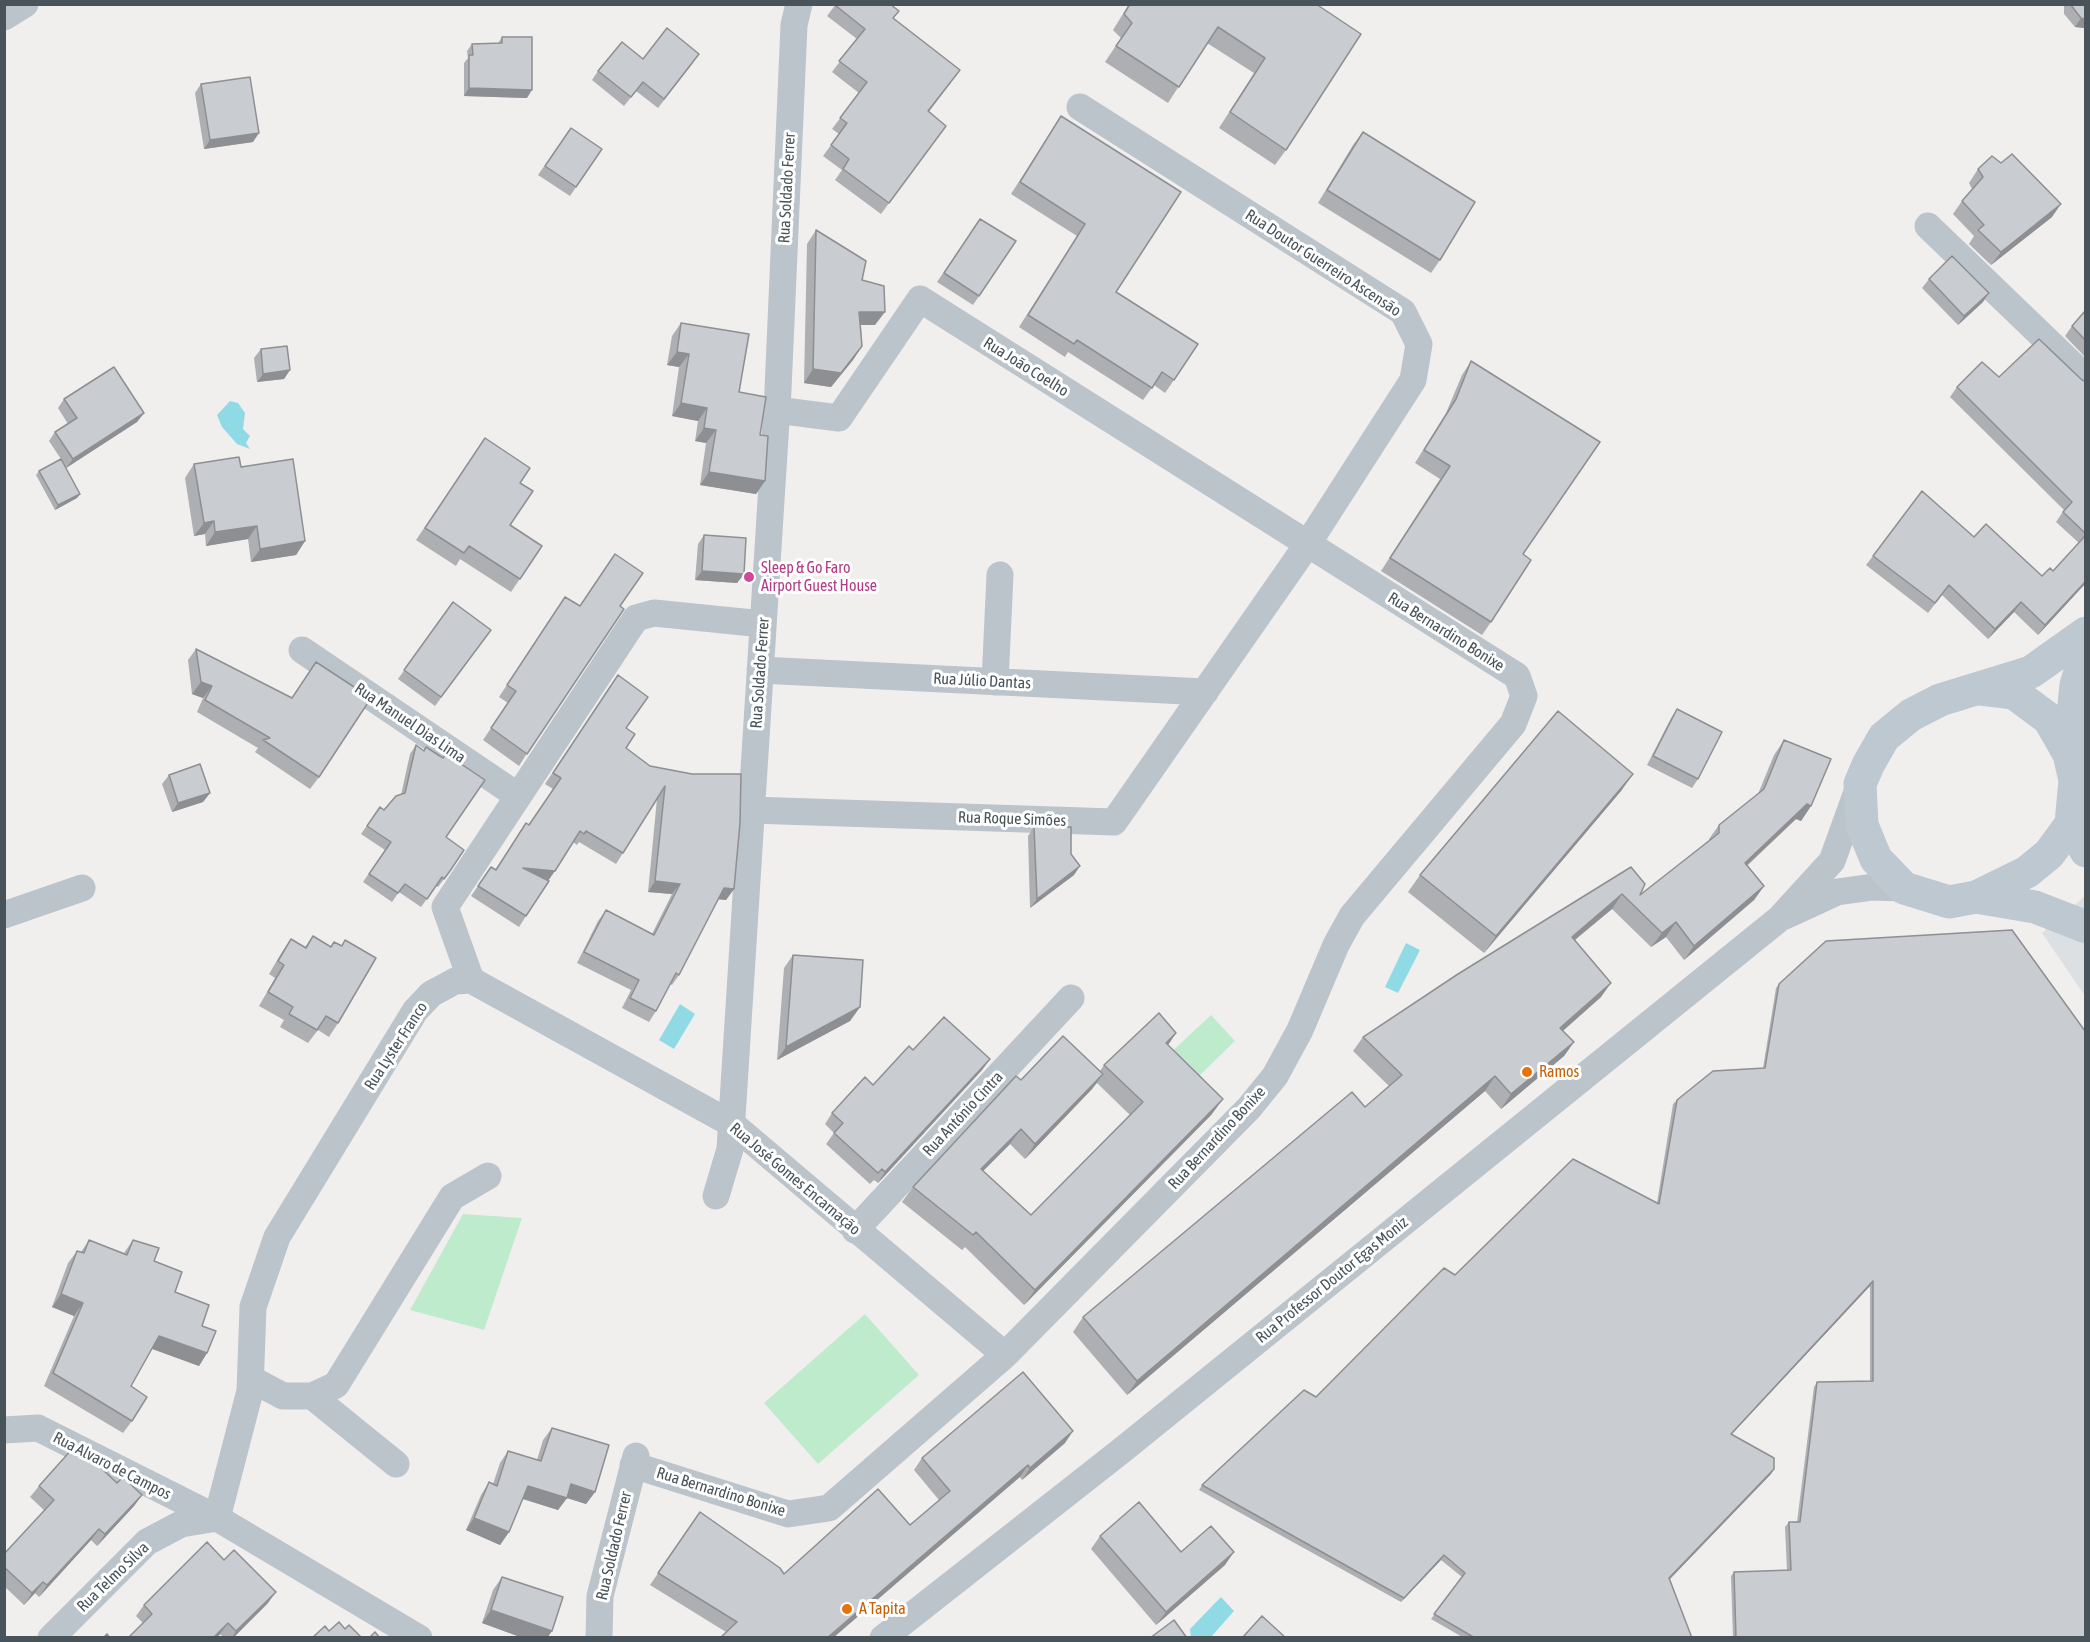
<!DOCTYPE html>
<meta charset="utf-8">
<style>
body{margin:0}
#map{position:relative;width:2090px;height:1642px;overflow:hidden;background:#f1eeee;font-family:"Asap Condensed",sans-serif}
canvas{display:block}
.frame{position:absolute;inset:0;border:6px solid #48535a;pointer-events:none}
</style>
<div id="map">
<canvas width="2090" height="1642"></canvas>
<div class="frame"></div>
</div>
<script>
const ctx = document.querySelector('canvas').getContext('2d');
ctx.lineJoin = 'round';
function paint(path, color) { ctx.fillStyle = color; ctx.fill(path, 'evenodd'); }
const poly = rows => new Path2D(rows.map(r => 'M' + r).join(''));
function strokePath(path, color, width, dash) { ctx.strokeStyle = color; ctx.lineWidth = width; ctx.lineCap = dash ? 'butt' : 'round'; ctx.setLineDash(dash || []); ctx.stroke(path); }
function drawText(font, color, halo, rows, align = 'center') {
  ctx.font = font + ' "Asap Condensed",sans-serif'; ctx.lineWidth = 6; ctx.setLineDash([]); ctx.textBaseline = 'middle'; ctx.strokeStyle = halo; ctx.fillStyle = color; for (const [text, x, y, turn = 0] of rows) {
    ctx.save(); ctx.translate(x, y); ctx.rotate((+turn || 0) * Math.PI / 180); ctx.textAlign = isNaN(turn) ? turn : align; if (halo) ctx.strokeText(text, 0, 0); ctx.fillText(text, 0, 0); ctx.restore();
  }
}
paint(poly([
 [2085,896,2085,996,2042,933]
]), '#dde0e2');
paint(poly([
 [1211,1015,1235,1041,1192,1083,1167,1056],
 [463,1214,522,1218,484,1330,410,1310],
 [865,1314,919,1375,818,1464,764,1403]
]), '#bfebcd');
paint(poly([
 [230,401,238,403,245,413,243,429,250,436,246,443,250,449,237,444,222,427,217,415],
 [1406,943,1420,950,1398,993,1385,987],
 [680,1004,695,1014,674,1049,659,1040],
 [1221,1597,1234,1611,1211,1637,1191,1637,1190,1629]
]), '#90dae5');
strokePath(poly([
 [4,17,25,4],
 [1928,226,2086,378],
 [302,650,518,796],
 [760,670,1205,692],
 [995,682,1000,575],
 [751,810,1114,822,1307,545,1413,380,1419,344,1403,312,1080,107],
 [4,915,82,888],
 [1785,916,1837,892,1873,887,1904,888],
 [471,980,732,1124,1005,1355],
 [471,980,445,907,636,618,654,613,763,624],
 [716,1196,730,1149,778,390,794,25,799,4],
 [855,1230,1071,998],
 [251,1379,283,1396,312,1396,336,1385,452,1197,488,1176],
 [312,1396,396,1464],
 [4,1430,38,1428,217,1518,419,1638],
 [633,1465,788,1514,829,1508,1005,1355,1249,1108,1275,1076,1300,1030,1336,945,1352,916,1513,724,1524,696,1517,676,920,299,839,418,776,410],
 [217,1518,250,1391,253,1307,277,1237,415,1011,431,994,455,981,471,980],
 [51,1638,147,1542,181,1524,217,1518],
 [599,1638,600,1596,636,1456],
 [883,1638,1121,1451,1779,919,1832,861,1858,789]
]), '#bbc4ca', 27);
strokePath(poly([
 [1981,689,2014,693,2049,719,2069,754,2075,780,2071,824,2049,854,2027,872,1976,897,1949,902,1904,888,1876,859,1862,825,1860,784,1868,765,1884,737,1911,715,1940,700,2031,672,2086,633],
 [2069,754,2076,685,2086,652],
 [2071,824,2086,851],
 [1976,897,2035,907,2086,927]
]), '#bdc8d1', 33);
paint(poly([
 [836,4,891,4,891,5,899,11,893,18,960,70,929,111,946,126,881,214,835,180,842,170,823,156,839,134,832,129,859,93,832,72,857,39,827,16],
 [1129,4,1316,4,1286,150,1275,165,1219,128,1254,73,1207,43,1168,103,1105,62,1121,38,1113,30],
 [2064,4,2085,4,2085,28,2075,27,2064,14],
 [502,37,527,98,464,96,464,63,468,58,467,51,472,44,498,43],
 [643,59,693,63,658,108,636,91,624,106,592,80,598,71],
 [201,84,253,142,204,149,195,93],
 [1061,116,1116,292,1174,380,1165,393,1154,385,1143,400,1068,352,1065,357,1019,327,1077,236,1011,194],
 [571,128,602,149,570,196,538,175],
 [1363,132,1440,260,1431,273,1318,203,1353,145],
 [1978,169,2052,217,1991,265,1969,244,1974,236,1953,214,1962,201,1972,189,1969,183],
 [980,219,1016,241,973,305,937,282],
 [816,230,862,280,875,325,861,325,862,346,853,360,831,387,804,383,807,244],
 [1929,279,1983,302,1958,325,1922,288],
 [2085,311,2085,357,2065,336,2072,326],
 [681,323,739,392,760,435,765,481,756,494,700,485,706,443,695,441,698,421,672,416,679,367,667,365,672,336],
 [261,349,290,370,284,379,257,382,254,358],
 [1471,361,1523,554,1491,622,1482,635,1381,571,1440,479,1415,463,1446,413,1462,375],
 [1999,377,2085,381,2085,584,2038,635,2014,612,1988,639,1942,595,1928,613,1866,565,1873,556,1974,537,2042,576,2053,571,2079,543,2056,522,2064,510,1950,397,1957,387],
 [64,399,144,413,137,422,66,468,80,494,77,498,55,510,36,475,39,471,61,459,49,441,55,432,68,424,58,408],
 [485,438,520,483,510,525,542,546,511,592,460,559,456,566,416,540],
 [194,464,241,467,305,541,296,555,251,562,248,539,206,546,205,534,194,536,185,478],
 [704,535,744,574,737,583,695,580,698,544],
 [453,602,491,630,435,706,398,679],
 [580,606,620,606,519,766,483,740,508,703,499,697,557,609],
 [196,649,319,777,310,789,255,752,258,748,197,712,203,698,192,694,188,660],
 [610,686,626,728,626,748,650,766,734,889,726,900,718,899,679,975,672,985,670,984,656,1011,649,1022,622,1008,631,990,577,963,598,921,606,910,652,934,672,894,648,892,657,799,616,864,579,842,577,845,573,842,519,927,471,896,491,867,495,870,526,823,529,824,553,789,545,784],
 [1677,709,1698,779,1692,788,1647,765,1671,718],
 [1784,740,1811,806,1801,821,1796,819,1747,866,1764,886,1754,900,1684,960,1666,937,1651,947,1612,909,1575,940,1601,997,1563,1031,1574,1042,1564,1056,1501,1109,1485,1091,1127,1395,1073,1332,1083,1317,1365,1107,1389,1086,1353,1051,1363,1037,1631,867,1640,895,1709,841,1709,839,1719,825,1758,794,1774,755],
 [416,745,446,837,444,879,438,887,436,886,421,907,399,892,392,902,363,882,385,850,361,834,380,807,384,810,401,795,410,754],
 [1633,774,1621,791,1484,953,1408,892,1420,875],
 [169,775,210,793,203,802,172,812,162,784],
 [1034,827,1071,854,1074,875,1030,908,1028,836],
 [313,936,331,947,341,946,345,940,338,1023,329,1037,318,1030,308,1043,280,1027,284,1020,259,1006,275,978,269,974,282,952,291,939,305,947],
 [793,955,860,1007,850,1021,777,1060,784,968],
 [1779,984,2085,1638,1733,1638,1731,1576,1734,1572,1787,1570,1785,1527,1789,1522,1797,1522,1814,1387,1817,1382,1870,1381,1870,1286,1732,1434,1774,1469,1771,1474,1670,1579,1692,1638,1464,1638,1431,1619,1462,1577,1441,1560,1401,1602,1199,1490,1202,1485,1316,1397,1455,1275,1657,1203,1673,1104,1677,1100,1763,1068,1776,988],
 [1176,1033,1168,1045,1212,1114,1024,1305,965,1247,962,1250,902,1202,913,1187,1100,1071,1104,1065],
 [1097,1083,1130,1115,1031,1215,983,1171,1010,1144,1025,1159,1092,1089],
 [913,1050,990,1059,982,1070,878,1183,874,1180,870,1184,826,1144,834,1133,825,1124,832,1113,873,1085],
 [89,1240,124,1253,133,1240,154,1261,175,1292,202,1326,207,1353,199,1366,152,1349,131,1386,132,1421,123,1433,44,1386,74,1316,52,1307,68,1263,77,1251,81,1252],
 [552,1428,595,1492,586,1504,567,1498,558,1510,523,1499,509,1532,500,1545,466,1530,481,1495,489,1482,493,1484,500,1463,508,1451,537,1460,543,1440],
 [1065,1443,1022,1480,1020,1477,726,1632,650,1585,700,1512,784,1574,910,1525,939,1500,914,1470,922,1458],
 [117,1483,142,1495,134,1506,97,1546,91,1540,39,1597,35,1593,24,1605,4,1586,4,1554,45,1511,30,1497,39,1486],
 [1100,1536,1225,1565,1156,1625,1091,1549],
 [502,1577,552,1631,547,1638,523,1638,482,1623,493,1590],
 [268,1603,233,1638,224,1638,220,1634,217,1638,128,1638,143,1623,136,1616,144,1605]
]), '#adafb3');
paint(poly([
 [2081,18,2085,19,2085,28,2075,27],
 [960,70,952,81,921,122,928,111],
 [469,88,532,90,527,98,464,96],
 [259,133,253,142,204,149,210,140],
 [2061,204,2052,217,1991,265,2001,252],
 [1989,293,1983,302,1958,325,1964,316],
 [859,312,885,312,875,325,850,325],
 [862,346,853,360,831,387,804,383,813,369],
 [677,352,689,354,679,367,667,365],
 [290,370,284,379,257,382,263,374],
 [681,403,707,408,698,421,672,416],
 [144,413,137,422,66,468,73,459],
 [704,428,716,430,706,443,695,441],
 [709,472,765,481,756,494,700,485],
 [80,494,77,498,55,510,58,505],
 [214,521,205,534,194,536,204,523],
 [257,526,248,539,206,546,215,532],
 [305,541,296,555,251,562,260,549],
 [702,571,744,574,737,583,695,580],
 [2085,582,2085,584,2038,635,2045,625],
 [2021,602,2014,612,1988,639,1995,629],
 [201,682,212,686,203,698,192,694],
 [1633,774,1621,791,1484,953,1496,936],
 [210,793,203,802,172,812,178,803],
 [1807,804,1811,806,1801,821,1796,819,1734,877,1745,863],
 [1080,866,1074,875,1030,908,1037,899],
 [523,868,555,871,547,882],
 [655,881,680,884,672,894,648,892],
 [1764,886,1754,900,1684,960,1694,946],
 [724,888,734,889,726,900,716,899],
 [1622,894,1612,909,1561,951,1572,937],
 [1676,922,1666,937,1651,947,1662,933],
 [1611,983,1601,997,1550,1042,1560,1028],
 [860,1007,850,1021,777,1060,786,1047],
 [1176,1033,1166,1048,1166,1043],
 [1574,1042,1564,1056,1501,1109,1511,1094],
 [990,1059,982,1070,878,1183,885,1172],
 [1103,1074,1092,1089,1025,1159,1035,1144],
 [1495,1076,1485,1091,1127,1395,1137,1381],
 [1223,1099,1212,1114,1024,1305,1035,1290],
 [1021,1129,1010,1144,970,1184,981,1169],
 [1873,1281,1870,1286,1728,1438,1731,1434],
 [61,1294,83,1303,74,1316,52,1307],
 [159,1336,207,1353,199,1366,150,1348],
 [1073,1431,1065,1443,1022,1480,1030,1468],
 [1028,1465,1020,1477,833,1638,827,1638],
 [1774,1469,1771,1474,1666,1583,1669,1578],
 [571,1484,595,1492,586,1504,567,1498,558,1510,520,1498,528,1486],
 [142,1495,134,1506,97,1546,105,1534],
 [474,1518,509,1532,500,1545,466,1530],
 [99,1529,91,1540,39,1597,47,1585],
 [1234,1552,1225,1565,1156,1625,1166,1612],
 [1444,1555,1441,1560,1401,1602,1404,1598],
 [43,1582,35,1593,24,1605,32,1593],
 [276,1592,268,1603,233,1638,232,1638,236,1631],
 [491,1610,552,1631,547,1638,523,1638,482,1623],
 [228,1623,217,1638,213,1638]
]), '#8d8f92');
const building = poly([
 [836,4,890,4,899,11,893,18,960,70,928,111,946,126,889,203,843,169,849,159,831,145,847,123,840,118,867,82,839,61,865,29,835,5,836,4],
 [1130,4,1316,4,1361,34,1286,150,1230,112,1265,58,1218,27,1179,87,1116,46,1132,23,1124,14,1130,4],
 [2070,4,2085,4,2085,19,2081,18,2070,4],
 [667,28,699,54,664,99,643,82,631,97,598,71,622,42,643,59,667,28],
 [502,37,532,37,532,90,469,88,469,55,473,55,472,44,502,43,502,37],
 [250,77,259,133,210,140,201,84,250,77],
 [1061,116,1181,192,1116,292,1198,344,1174,380,1162,372,1152,388,1077,340,1074,344,1028,315,1085,224,1020,182,1061,116],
 [571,128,602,149,576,187,545,166,571,128],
 [1363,132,1475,202,1440,260,1327,190,1363,132],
 [2012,154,2061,204,2001,252,1978,230,1984,225,1962,201,1983,177,1978,169,1992,156,2001,163,2012,154],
 [980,219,1016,241,979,296,944,273,980,219],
 [816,230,866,261,862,280,884,286,885,312,859,312,862,346,841,373,813,369,816,230],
 [1952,256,1989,293,1964,316,1929,279,1952,256],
 [2085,311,2085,340,2072,326,2085,311],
 [681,323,749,334,739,392,766,397,760,435,768,436,765,481,709,472,716,430,704,428,707,408,681,403,689,354,677,352,681,323],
 [2039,339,2082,380,2085,381,2085,533,2063,512,2072,502,1957,387,1982,362,1999,377,2039,339],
 [287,346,290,370,263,374,261,349,287,346],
 [1471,361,1600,442,1523,554,1531,560,1491,622,1390,558,1450,466,1424,450,1456,399,1471,361],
 [114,367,144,413,73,459,55,432,77,418,64,399,114,367],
 [485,438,530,468,520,483,533,491,510,525,542,546,520,579,469,546,464,553,425,528,485,438],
 [239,457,241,467,293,459,305,541,260,549,257,526,215,532,214,521,204,523,194,464,239,457],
 [61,459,80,494,58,505,39,471,61,459],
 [1922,491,1974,537,1986,524,2042,576,2050,568,2053,571,2085,536,2085,582,2045,625,2021,602,1995,629,1949,585,1935,603,1873,556,1922,491],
 [704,535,746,538,744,574,702,571,704,535],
 [615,554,643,573,620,606,624,609,527,754,491,728,516,691,507,685,565,597,580,606,615,554],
 [453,602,491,630,441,697,404,670,453,602],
 [196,649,292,698,316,662,371,698,319,777,263,740,270,738,205,700,212,686,201,682,196,649],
 [618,675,648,697,626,728,635,734,626,748,650,766,692,774,741,774,740,823,734,889,724,888,679,975,676,973,656,1011,630,998,639,980,584,952,606,910,654,935,680,884,655,881,665,786,623,853,586,831,584,834,580,831,555,871,523,868,549,881,526,916,478,886,491,867,496,870,526,823,529,825,561,778,553,773,618,675],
 [1677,709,1722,732,1698,779,1653,756,1677,709],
 [1558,711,1633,774,1496,936,1420,875,1558,711],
 [1784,740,1831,759,1811,806,1807,804,1745,863,1764,886,1694,946,1676,922,1662,933,1622,894,1572,937,1611,983,1560,1028,1574,1042,1511,1094,1495,1076,1137,1381,1083,1317,1352,1092,1365,1107,1402,1075,1363,1037,1458,974,1631,867,1645,884,1640,895,1719,833,1719,825,1764,789,1784,740],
 [416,745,424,751,426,747,443,758,446,754,485,780,446,837,464,850,450,871,444,879,442,877,427,899,405,884,398,893,369,874,391,842,367,826,380,807,384,810,396,796,405,793,416,745],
 [200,764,210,793,178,803,169,775,200,764],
 [1034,827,1071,827,1071,854,1080,866,1037,899,1034,827],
 [2012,930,2085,1031,2085,1638,1736,1638,1734,1572,1791,1570,1789,1522,1800,1522,1817,1382,1873,1381,1873,1281,1731,1434,1774,1458,1774,1469,1669,1578,1692,1638,1475,1638,1434,1614,1465,1573,1444,1555,1404,1598,1202,1485,1304,1390,1316,1397,1444,1268,1455,1275,1573,1159,1659,1204,1677,1100,1713,1071,1765,1068,1779,984,1826,941,2012,930],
 [313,936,331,947,334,942,342,946,345,940,376,958,338,1023,326,1016,317,1030,289,1014,293,1007,268,992,284,965,278,961,291,939,306,948,313,936],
 [793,955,863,960,860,1007,786,1047,793,955],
 [1159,1013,1176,1033,1166,1043,1223,1099,1035,1290,976,1232,973,1235,913,1187,1016,1076,1021,1080,1063,1036,1103,1074,1035,1144,1021,1129,981,1169,1031,1215,1143,1102,1104,1065,1159,1013],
 [944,1017,990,1059,885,1172,882,1169,878,1173,834,1133,843,1123,832,1113,865,1077,873,1085,909,1046,913,1050,944,1017],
 [89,1240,127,1255,133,1240,159,1248,154,1261,182,1272,175,1292,209,1305,202,1326,216,1331,207,1353,159,1336,131,1386,147,1397,132,1421,53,1373,83,1303,61,1294,77,1251,84,1253,89,1240],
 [1023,1372,1073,1431,1030,1468,1028,1465,827,1638,720,1638,737,1622,658,1573,700,1512,780,1568,784,1574,878,1489,910,1525,950,1491,922,1458,1023,1372],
 [552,1428,609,1445,595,1492,571,1484,567,1498,528,1486,509,1532,474,1518,489,1482,497,1486,508,1451,541,1461,552,1428],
 [73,1448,87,1455,117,1483,123,1477,142,1495,105,1534,99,1529,47,1585,43,1582,32,1593,4,1567,4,1554,54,1500,39,1486,73,1448],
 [1139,1502,1181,1552,1211,1526,1234,1552,1166,1612,1100,1536,1139,1502],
 [207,1542,224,1560,234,1550,276,1592,236,1631,228,1623,213,1638,128,1638,152,1614,144,1605,207,1542],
 [502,1577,563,1597,552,1631,491,1610,502,1577],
 [1262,1616,1286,1638,1242,1638,1262,1616],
 [1174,1620,1187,1638,1150,1638,1174,1620],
 [339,1622,345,1629,349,1625,362,1638,312,1638,325,1626,329,1631,339,1622],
 [375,1632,380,1638,369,1638,375,1632],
 [107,1634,110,1638,103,1638,107,1634]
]);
paint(building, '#c9ccd0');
strokePath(building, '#8d8f92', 1.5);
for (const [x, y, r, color] of [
 [749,577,6,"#d1479c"],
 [1527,1072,6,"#e8710a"],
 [847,1609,6,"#e8710a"]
]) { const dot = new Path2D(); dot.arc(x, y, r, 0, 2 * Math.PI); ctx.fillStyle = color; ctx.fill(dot); strokePath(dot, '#fff', 2); }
drawText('16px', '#48535a', '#fff', [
 ["Rua Soldado Ferrer",787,188,-87],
 ["Rua Doutor Guerreiro Ascensão",1323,263,33],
 ["Rua João Coelho",1026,367,32],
 ["Rua Bernardino Bonixe",1446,632,32],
 ["Rua Soldado Ferrer",760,673,-86],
 ["Rua Júlio Dantas",982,681,3],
 ["Rua Manuel Dias Lima",410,723,34],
 ["Rua Roque Simões",1012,819,2],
 ["Rua Lyster Franco",396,1046,-57],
 ["Rua António Cintra",963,1114,-47],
 ["Rua Bernardino Bonixe",1217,1138,-47],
 ["Rua José Gomes Encarnação",795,1179,40],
 ["Rua Professor Doutor Egas Moniz",1332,1280,-39],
 ["Rua Alvaro de Campos",112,1466,27],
 ["Rua Bernardino Bonixe",721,1492,17],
 ["Rua Soldado Ferrer",614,1546,-77],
 ["Rua Telmo Silva",113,1577,-44]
]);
drawText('16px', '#b23c85', '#fff', [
 ["Sleep & Go Faro",761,568],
 ["Airport Guest House",761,586]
], 'left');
drawText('16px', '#c56008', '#fff', [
 ["Ramos",1539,1072],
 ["A Tapita",859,1609]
], 'left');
</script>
